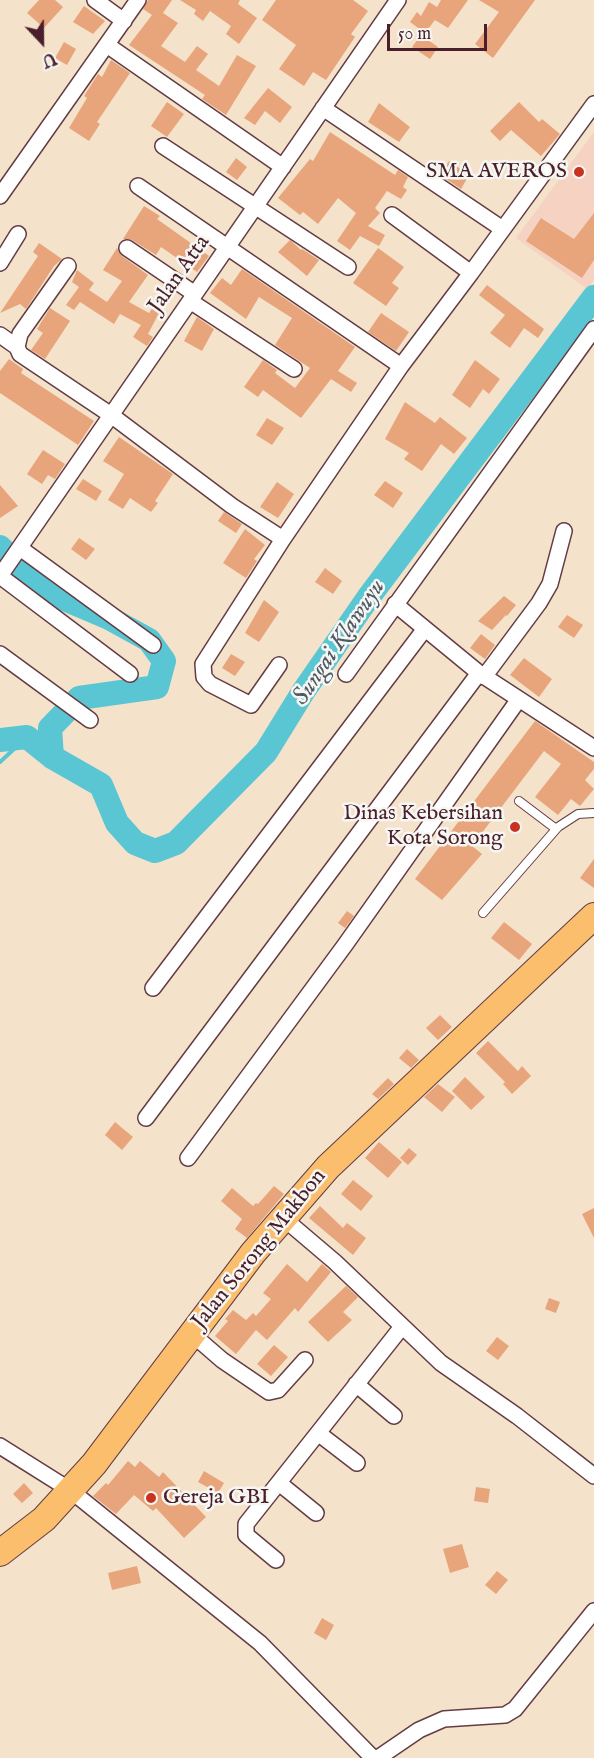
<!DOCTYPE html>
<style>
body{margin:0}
#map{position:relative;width:594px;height:1758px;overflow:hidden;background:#f4e2cb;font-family:"IM FELL English",serif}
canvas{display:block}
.north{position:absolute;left:12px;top:12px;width:60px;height:60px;-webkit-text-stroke:4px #f6f6f2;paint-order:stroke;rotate:158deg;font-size:16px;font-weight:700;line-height:24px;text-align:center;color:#4a1f2b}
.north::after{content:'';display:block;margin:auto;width:21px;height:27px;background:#4a1f2b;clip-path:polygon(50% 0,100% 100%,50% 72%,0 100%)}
.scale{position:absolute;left:387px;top:24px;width:100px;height:27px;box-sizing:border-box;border:3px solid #4a1f2b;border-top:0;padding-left:8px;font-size:18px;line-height:21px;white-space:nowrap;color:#4a1f2b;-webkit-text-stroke:4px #f6f6f2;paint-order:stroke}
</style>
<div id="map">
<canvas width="594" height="1758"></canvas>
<div class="north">U</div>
<div class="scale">50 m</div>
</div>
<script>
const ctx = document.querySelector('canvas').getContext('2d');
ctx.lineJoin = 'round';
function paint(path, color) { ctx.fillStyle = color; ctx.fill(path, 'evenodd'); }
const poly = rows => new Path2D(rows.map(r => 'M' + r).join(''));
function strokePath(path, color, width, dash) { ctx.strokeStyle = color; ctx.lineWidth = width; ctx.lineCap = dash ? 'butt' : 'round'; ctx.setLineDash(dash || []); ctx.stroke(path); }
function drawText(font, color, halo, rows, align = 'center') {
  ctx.font = font + ' "IM FELL English",serif'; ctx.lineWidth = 5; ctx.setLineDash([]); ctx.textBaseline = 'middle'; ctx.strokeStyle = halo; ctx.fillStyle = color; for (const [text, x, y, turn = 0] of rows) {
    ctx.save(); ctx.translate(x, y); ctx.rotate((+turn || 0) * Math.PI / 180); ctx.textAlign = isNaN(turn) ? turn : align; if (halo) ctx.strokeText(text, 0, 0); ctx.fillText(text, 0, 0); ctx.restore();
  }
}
paint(poly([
 [594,132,594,213,578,234,594,252,542,218,526,241,582,278,594,260,594,280,587,289,516,238]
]), '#f5d2c2');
strokePath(poly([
 [0,762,27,737]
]), '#5ac6d3', 4);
strokePath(poly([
 [0,547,43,590,109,618,149,640,164,661,157,687,79,698,50,728,52,757,101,785,117,823,135,843,155,851,176,843,266,752,303,692,368,598,594,297],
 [0,740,27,737,52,757]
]), '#5ac6d3', 24);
paint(poly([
 [39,0,55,0,63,7,44,28,27,13],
 [148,0,172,0,163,13,178,23,161,46,185,62,197,46,208,54,196,70,219,86,237,55,256,66,226,115,202,99,205,95,129,45,152,15,143,9],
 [180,0,240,0,238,4,257,18,239,44,226,34,231,26,210,11,203,21,194,14,196,10],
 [276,0,353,0,368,11,351,34,355,37,326,80,313,72,304,86,279,69,296,45,262,20],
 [441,0,468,0,448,28,435,20,425,33,410,22,417,12,421,16,429,2,437,7],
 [479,0,535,0,493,58,475,44,499,12],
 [84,6,105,21,93,34,73,22],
 [421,35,438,47,430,59,412,47],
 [64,42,76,49,67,65,55,58],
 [111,60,130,73,97,122,100,124,89,141,69,128,87,98,84,96,98,74,102,77],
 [268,88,292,107,280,123,265,111,255,125,244,118],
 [167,102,184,114,167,137,151,126],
 [519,102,539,122,542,119,560,134,541,156,511,130,500,141,490,131],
 [379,103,410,127,399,142,368,122],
 [330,132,395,175,398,170,408,177,403,187,407,190,401,199,387,191,375,208,380,213,368,226,385,235,379,246,360,236,350,250,337,241,356,213,338,198,318,224,303,212,300,215,278,198,310,159,313,161],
 [236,158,247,167,237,180,226,172],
 [449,161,469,175,461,189,440,175],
 [144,206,160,216,157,219,209,256,197,272,161,247,156,255,132,240,123,239],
 [594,213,594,260,582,278,526,241,541,218,574,239],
 [290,240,301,250,302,249,319,260,307,276,278,252],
 [39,243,62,259,54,266,26,309,20,304,0,313,38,256,33,252],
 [117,248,122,256,148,275,129,302,149,313,153,307,160,311,148,334,153,337,147,346,133,337,141,325,120,314,114,324,80,302,74,310,66,305,79,287,72,282,77,270,94,283,89,290,107,302,122,281,103,270],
 [378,248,404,267,392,283,399,288,386,306,353,283],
 [242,269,355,347,338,371,357,383,351,392,331,379,301,418,263,390,258,397,244,387,263,360,277,370,275,373,295,388,310,368,275,345,292,318,259,297,246,319,210,293,222,278,231,285],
 [487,285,544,329,538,338,524,328,510,348,490,333,505,315,479,295],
 [50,308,70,321,45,359,31,350,43,333,37,329],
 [381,313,409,332,396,351,368,332],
 [197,317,214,329,202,351,184,341],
 [9,359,23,369,21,373,94,421,78,445,0,393,0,371],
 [475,360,500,379,489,394,483,389,470,408,452,395],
 [405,402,435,423,440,417,467,438,454,454,441,444,422,471,404,459,409,453,385,439],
 [267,418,284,428,272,445,256,435],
 [119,437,173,474,155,501,158,503,151,512,130,498,123,509,108,500,124,474,103,461],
 [43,450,65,464,55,479,48,475,42,484,27,474],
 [83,479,102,491,96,501,76,489],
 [385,481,403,493,393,508,374,495],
 [277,482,294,494,278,518,260,507],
 [0,485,18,506,0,518],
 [224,512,242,524,236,533,218,521],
 [245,529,265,545,254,559,257,561,246,578,223,563],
 [79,538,95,549,86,560,71,549],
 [325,568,342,581,333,594,315,582],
 [504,596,516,605,507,616,506,615,492,630,478,621],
 [264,600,279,612,259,642,245,633],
 [567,615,583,625,574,638,558,627],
 [481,634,495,645,485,659,470,648],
 [231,654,245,662,235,676,222,668],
 [524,658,552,679,539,697,510,675],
 [535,721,594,762,594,769,585,780,594,789,580,806,571,799,558,815,535,797,561,764,544,751,472,846,482,854,442,900,415,879],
 [594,859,594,888,580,878],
 [347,911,354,916,345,928,338,923],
 [504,922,532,944,519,960,491,938],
 [440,1015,452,1027,438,1040,426,1028],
 [488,1041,518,1071,522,1066,531,1076,512,1094,503,1084,505,1082,476,1053],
 [407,1049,419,1060,411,1068,399,1058],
 [465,1077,485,1097,471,1110,452,1091],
 [388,1078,394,1084,378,1099,372,1094],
 [438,1084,455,1097,442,1112,424,1097],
 [115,1122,133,1137,122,1150,105,1135],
 [379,1142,402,1162,388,1178,365,1158],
 [409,1148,417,1155,408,1165,400,1158],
 [353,1180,373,1196,361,1211,341,1194],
 [274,1186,284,1194,247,1238,235,1229,242,1219,221,1201,232,1188,253,1206,256,1203,258,1204],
 [320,1206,343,1228,347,1223,366,1238,353,1255,309,1218],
 [594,1208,594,1238,582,1214],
 [287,1264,307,1282,322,1264,331,1272,298,1312,295,1308,267,1340,256,1330,236,1354,215,1336,228,1321,225,1319,233,1310,246,1320,253,1313,256,1316,271,1299,263,1293],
 [346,1286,358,1297,343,1312,352,1320,328,1342,308,1322],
 [549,1298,560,1302,556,1313,545,1309],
 [497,1337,509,1346,498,1360,486,1351],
 [274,1345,288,1357,271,1376,257,1364],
 [128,1461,135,1467,140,1461,159,1477,163,1472,206,1517,184,1538,156,1508,153,1511,134,1495,116,1514,93,1496,106,1483,108,1485],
 [204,1471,224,1483,218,1493,198,1482],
 [24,1483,33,1493,22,1503,13,1494],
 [476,1487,490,1489,488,1503,474,1501],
 [462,1544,469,1567,450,1573,443,1549],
 [137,1566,141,1583,112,1590,108,1573],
 [497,1571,508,1580,496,1594,485,1585],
 [322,1618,334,1625,326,1640,314,1633]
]), '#e8a57b');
const service = poly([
 [519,801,556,829],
 [483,913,558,827,578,814,594,813]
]);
const minor = poly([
 [95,0,124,21],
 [107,45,283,167],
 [323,108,501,228],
 [163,146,348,267],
 [138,186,401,366],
 [0,196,138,0],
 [392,215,471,273,594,104],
 [127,248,195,294],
 [0,263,18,234],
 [68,266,20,334,17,347,20,354,111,415,232,506,283,539,203,664,204,677,210,684,251,705,279,665],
 [190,301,294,369],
 [0,335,17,347],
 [283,539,401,366,471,273],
 [20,548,153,645],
 [0,576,398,0],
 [0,576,130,674],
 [395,604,479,673,594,748],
 [0,654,90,720],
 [346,674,594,329],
 [484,677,539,603,550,584,564,531],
 [153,988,424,630],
 [146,1118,479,673],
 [188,1158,345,945,519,699],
 [282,1217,335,1262,441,1363,517,1416,594,1476],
 [192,1334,222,1360,269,1392,278,1390,305,1360],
 [356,1384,394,1416],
 [318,1433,357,1463],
 [0,1446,70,1490,260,1643,373,1758],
 [279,1483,316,1513],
 [276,1560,246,1535,246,1524,401,1328],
 [378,1758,419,1730,444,1719,505,1715,515,1709,594,1611]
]);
const trunk = poly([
 [0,1553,44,1519,94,1464,253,1253,328,1167,594,916]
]);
strokePath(service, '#643c43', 10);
strokePath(minor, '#643c43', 18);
strokePath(trunk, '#643c43', 28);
strokePath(service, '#fff', 8);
strokePath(minor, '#fff', 15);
strokePath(trunk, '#fabe6d', 26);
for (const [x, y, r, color] of [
 [579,172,6,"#c8321e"],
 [515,827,6,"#c8321e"],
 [151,1498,6,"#c8321e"]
]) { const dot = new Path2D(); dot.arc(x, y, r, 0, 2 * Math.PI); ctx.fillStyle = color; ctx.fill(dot); strokePath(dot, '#f6f6f2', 2); }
drawText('22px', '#4a1f2b', '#f6f6f2', [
 ["SMA AVEROS",567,172],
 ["Dinas Kebersihan",503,814],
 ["Kota Sorong",503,839],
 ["Gereja GBI",163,1498,"left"]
], 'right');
drawText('22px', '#4a1f2b', '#f6f6f2', [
 ["Jalan Atta",180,275,-55],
 ["Jalan Sorong Makbon",260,1250,-51]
]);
drawText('italic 24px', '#505966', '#f6f6f2', [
 ["Sungai Klawuyu",340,643,-56]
]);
</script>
